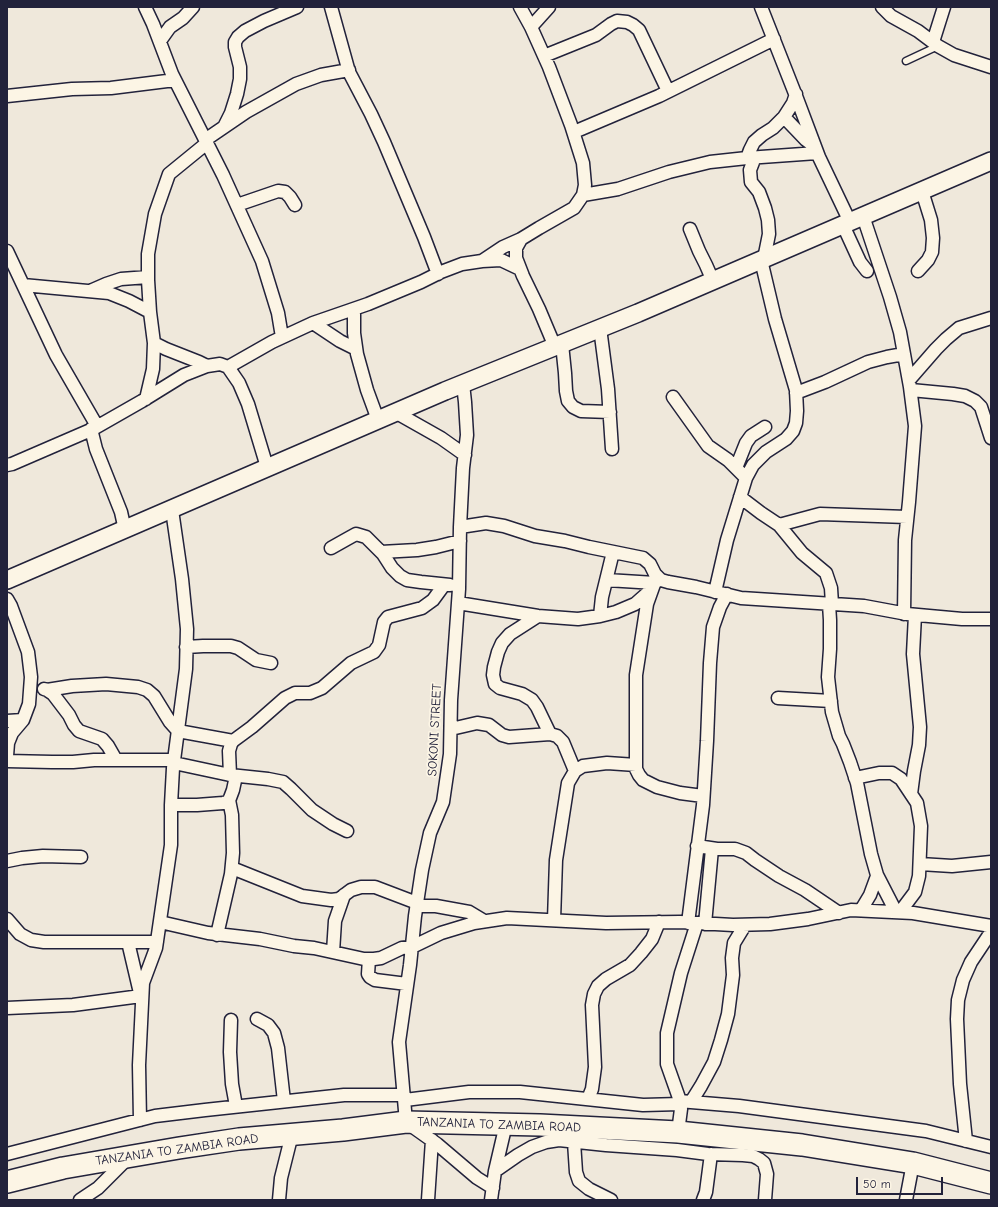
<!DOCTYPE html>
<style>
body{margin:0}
#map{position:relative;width:998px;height:1207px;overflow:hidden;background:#efe8db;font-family:"Comic Neue",sans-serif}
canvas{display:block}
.frame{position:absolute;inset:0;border:8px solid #22223b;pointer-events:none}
.scale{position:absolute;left:856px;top:1177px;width:87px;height:18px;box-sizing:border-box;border:2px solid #22223b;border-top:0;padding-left:5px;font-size:12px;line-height:14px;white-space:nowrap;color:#22223b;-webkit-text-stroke:3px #fcf5e5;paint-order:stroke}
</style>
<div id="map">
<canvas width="998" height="1207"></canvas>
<div class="frame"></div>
<div class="scale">50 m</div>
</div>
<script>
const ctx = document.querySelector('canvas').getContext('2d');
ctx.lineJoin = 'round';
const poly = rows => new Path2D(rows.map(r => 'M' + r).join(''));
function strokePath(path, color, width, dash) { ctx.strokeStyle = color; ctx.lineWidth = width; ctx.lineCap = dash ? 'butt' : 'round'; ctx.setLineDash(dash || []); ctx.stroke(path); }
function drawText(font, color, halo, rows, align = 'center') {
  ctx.font = font + ' "Comic Neue",sans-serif'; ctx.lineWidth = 3.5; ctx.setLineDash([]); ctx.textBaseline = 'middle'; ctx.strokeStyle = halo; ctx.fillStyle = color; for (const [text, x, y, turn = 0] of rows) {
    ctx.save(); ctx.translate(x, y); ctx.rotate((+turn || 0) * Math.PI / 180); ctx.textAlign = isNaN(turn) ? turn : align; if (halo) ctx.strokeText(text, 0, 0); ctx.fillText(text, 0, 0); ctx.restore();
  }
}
const lane = poly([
 [906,61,938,46]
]);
const street = poly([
 [145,7,153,24,172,74,223,175,262,261,278,313,282,337],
 [331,7,349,72,371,114,384,142,424,237,438,274],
 [520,7,531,27,549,67,571,125,583,163,585,185,583,195,574,208,539,228,521,239,516,248,516,258,523,276,539,309,555,347],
 [761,7,796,96,819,157,850,222],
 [882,7,891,16,918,31,938,46,954,55,991,67],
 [531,27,549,7],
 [160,41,170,27,183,18,193,7],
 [933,42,944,7],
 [544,56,596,35,611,24,617,21,627,22,633,25,639,30,668,91],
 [7,96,72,89,111,88,175,80],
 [784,117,806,140,814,146],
 [224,127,231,113,237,94,240,79,240,67,235,47,235,42,238,37,245,31,264,21,297,7],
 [574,132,659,96,774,39],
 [205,140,246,112,296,84,321,75,349,70],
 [755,157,750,170,751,182,759,192,765,208,768,220,769,234,764,259],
 [747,158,750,150,754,142,762,135,773,128,784,117,793,103,796,94],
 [583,195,618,189,669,172,710,162,747,158,817,153],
 [237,205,278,191,285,192,290,197,295,205],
 [863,216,890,297,900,332,910,387,915,426,909,502,905,540,904,614],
 [843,225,860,262,867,271],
 [690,229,699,251,706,265,713,281],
 [7,251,56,355,97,426],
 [482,261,503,247,521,239],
 [918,271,928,260,932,252,933,238,931,220,922,191],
 [23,285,109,293,129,301,150,312],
 [90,291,106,284,121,279,148,277],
 [354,309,354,333,357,354,367,390,378,420],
 [313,323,340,341,356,349],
 [600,328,608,389,612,449],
 [154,343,166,349,199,362,207,366],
 [562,344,565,373,566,391,568,401,573,407,581,411,610,412],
 [228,367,272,342,313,323,368,304,421,282,441,272,462,264,482,261,501,260,520,269],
 [909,380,936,349,946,339,959,328,991,318],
 [463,384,465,402,467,435,463,468,460,527,459,589,451,700,450,754,443,802,430,833,422,870,415,916,410,965,399,1042,406,1122,437,1144,477,1178,493,1188],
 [911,390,953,394,965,396,975,401,981,407,991,438],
 [796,393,825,382,868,362,887,357,904,354],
 [673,397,708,446,728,460,746,478],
 [146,399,153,369,154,343,150,312,148,280,148,254,155,214,169,174,207,143],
 [395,412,441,438,465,455],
 [91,429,96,449,121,512,125,530],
 [7,465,12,464,93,429,142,401,184,375,207,366,220,364,228,367,239,383,248,404,267,467],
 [736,468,746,443,751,436,765,427],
 [740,497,761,513,779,525,802,553,826,573,831,588,832,604],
 [779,525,820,514,907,517],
 [460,527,486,523,504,526,535,536,565,541,589,547,643,558,650,564,655,574,661,580,668,582,696,587,741,598,864,606,907,614,962,619,991,619],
 [331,548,347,539,356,534,366,537,383,554,392,568,400,576,407,580,421,582,450,585],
 [381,552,417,550,436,547,460,541],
 [657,576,647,604,636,675,636,769,639,775,643,780,657,787,680,793,703,796],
 [607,580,655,583],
 [715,592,727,540,746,478,753,465,766,452,786,439,793,431,796,423,797,411,796,390,775,319,761,260],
 [7,599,11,606,28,652,31,677,29,704,23,720,12,733,8,743,7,756],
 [458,603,538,616,578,619,600,616,616,612,635,604,652,589],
 [829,604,830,620,830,649,828,677,832,712,839,736,843,744,850,762,857,783,871,854,877,875,896,912],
 [538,616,510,634,502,643,498,652,494,667,493,675,495,684,500,688,522,694,532,700,537,707,550,734],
 [600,616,602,597,613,552],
 [186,647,203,646,231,646,238,648,256,660,271,663],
 [44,689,47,690,53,694,69,715,74,725,79,731,102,739,108,746,116,760],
 [47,690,72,686,106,684,138,687,147,690,154,696,170,722,178,731,233,741],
 [778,698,831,701],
 [7,721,23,720],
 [451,729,477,723,489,725,502,735,509,737,550,734,557,736,563,742,575,771],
 [7,761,52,762,73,762,94,760,174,760],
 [174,763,230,775,268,779,283,782,291,789,312,810,333,824,347,831],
 [230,775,229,751,231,744,233,741,252,727,285,698,295,693,310,693,322,688,351,663,374,652,379,645,384,622,388,617,422,608,433,600,444,585],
 [855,778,879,773,892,773,901,779,917,803,921,826,919,876,915,892,900,912],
 [911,794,914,771,919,745,920,727,913,654,915,615],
 [171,805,197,805,223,803,228,802,230,798,233,790,236,776],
 [697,846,717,849,735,849,746,853,755,860,779,876,805,890,839,913],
 [7,861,22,858,43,856,81,857],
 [920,864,952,866,991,862],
 [232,868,302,896,331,900,339,899,351,890,361,887,375,887,417,903],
 [416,906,436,906,469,912,484,921],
 [861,910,870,895,877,876],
 [7,919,20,934,31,940,44,942,157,942],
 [554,920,556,860,568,783,575,771,583,766,607,763,636,765],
 [160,922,208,933,260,939,294,946,314,948,364,959,374,959,381,958,402,948,412,947,441,933,474,923,507,918,606,923,680,922,733,925,770,924,808,919,851,910,913,913,991,926],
 [688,923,703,805,707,741,710,663,713,627,720,607,727,594],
 [705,924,712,849],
 [217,935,231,874,233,853,232,815,229,800],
 [128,942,140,993],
 [333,952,335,921,344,895],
 [369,959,368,974,370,977,375,980,407,984],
 [7,1008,73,1005,141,996],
 [257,1019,268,1025,274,1033,278,1048,284,1101],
 [231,1020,230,1052,232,1084,236,1106],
 [588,1099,592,1089,595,1067,592,1005,594,994,598,986,606,979,630,965,641,953,652,939,659,922],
 [405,1100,469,1092,520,1092,643,1105,680,1104],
 [679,1101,739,1106,926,1131,991,1147],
 [691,1102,701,1086,714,1062,721,1040,728,1014,733,975,732,958,734,943,745,925],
 [140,1120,139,1065,143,983,156,948,171,845,171,805,173,768,186,669,187,629,182,579,172,510],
 [678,1132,681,1109,679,1098,667,1064,667,1033,681,973,697,923],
 [966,1141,960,1084,957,1019,958,1000,963,980,971,962,991,932],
 [574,1142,576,1172,579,1181,589,1189,611,1200],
 [7,1154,155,1116,205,1110,344,1095,404,1095],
 [495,1171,518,1155,532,1147,546,1142,559,1140,606,1145,677,1150,708,1154,743,1155,753,1156,759,1159,764,1163,767,1174,765,1200],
 [80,1200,98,1188,128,1158],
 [279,1200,281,1178,292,1134],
 [428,1200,432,1140],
 [491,1200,495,1171,506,1124],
 [703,1200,706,1192,711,1154],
 [906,1200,913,1163]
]);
const secondary = poly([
 [7,580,445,391,638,313,991,161]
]);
const highway = poly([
 [7,1182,63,1168,179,1148,239,1139,343,1130,406,1122,540,1125,678,1132,802,1145,913,1163,991,1183]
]);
strokePath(lane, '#22223b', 9);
strokePath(street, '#22223b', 15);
strokePath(secondary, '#22223b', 20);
strokePath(highway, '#22223b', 24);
strokePath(lane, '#fcf5e5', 6);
strokePath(street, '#fcf5e5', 12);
strokePath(secondary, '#fcf5e5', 17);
strokePath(highway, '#fcf5e5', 21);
drawText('13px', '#22223b', '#fcf5e5', [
 ["SOKONI STREET",435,730,-87],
 ["TANZANIA TO ZAMBIA ROAD",499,1125,2],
 ["TANZANIA TO ZAMBIA ROAD",177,1150,-8]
]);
</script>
